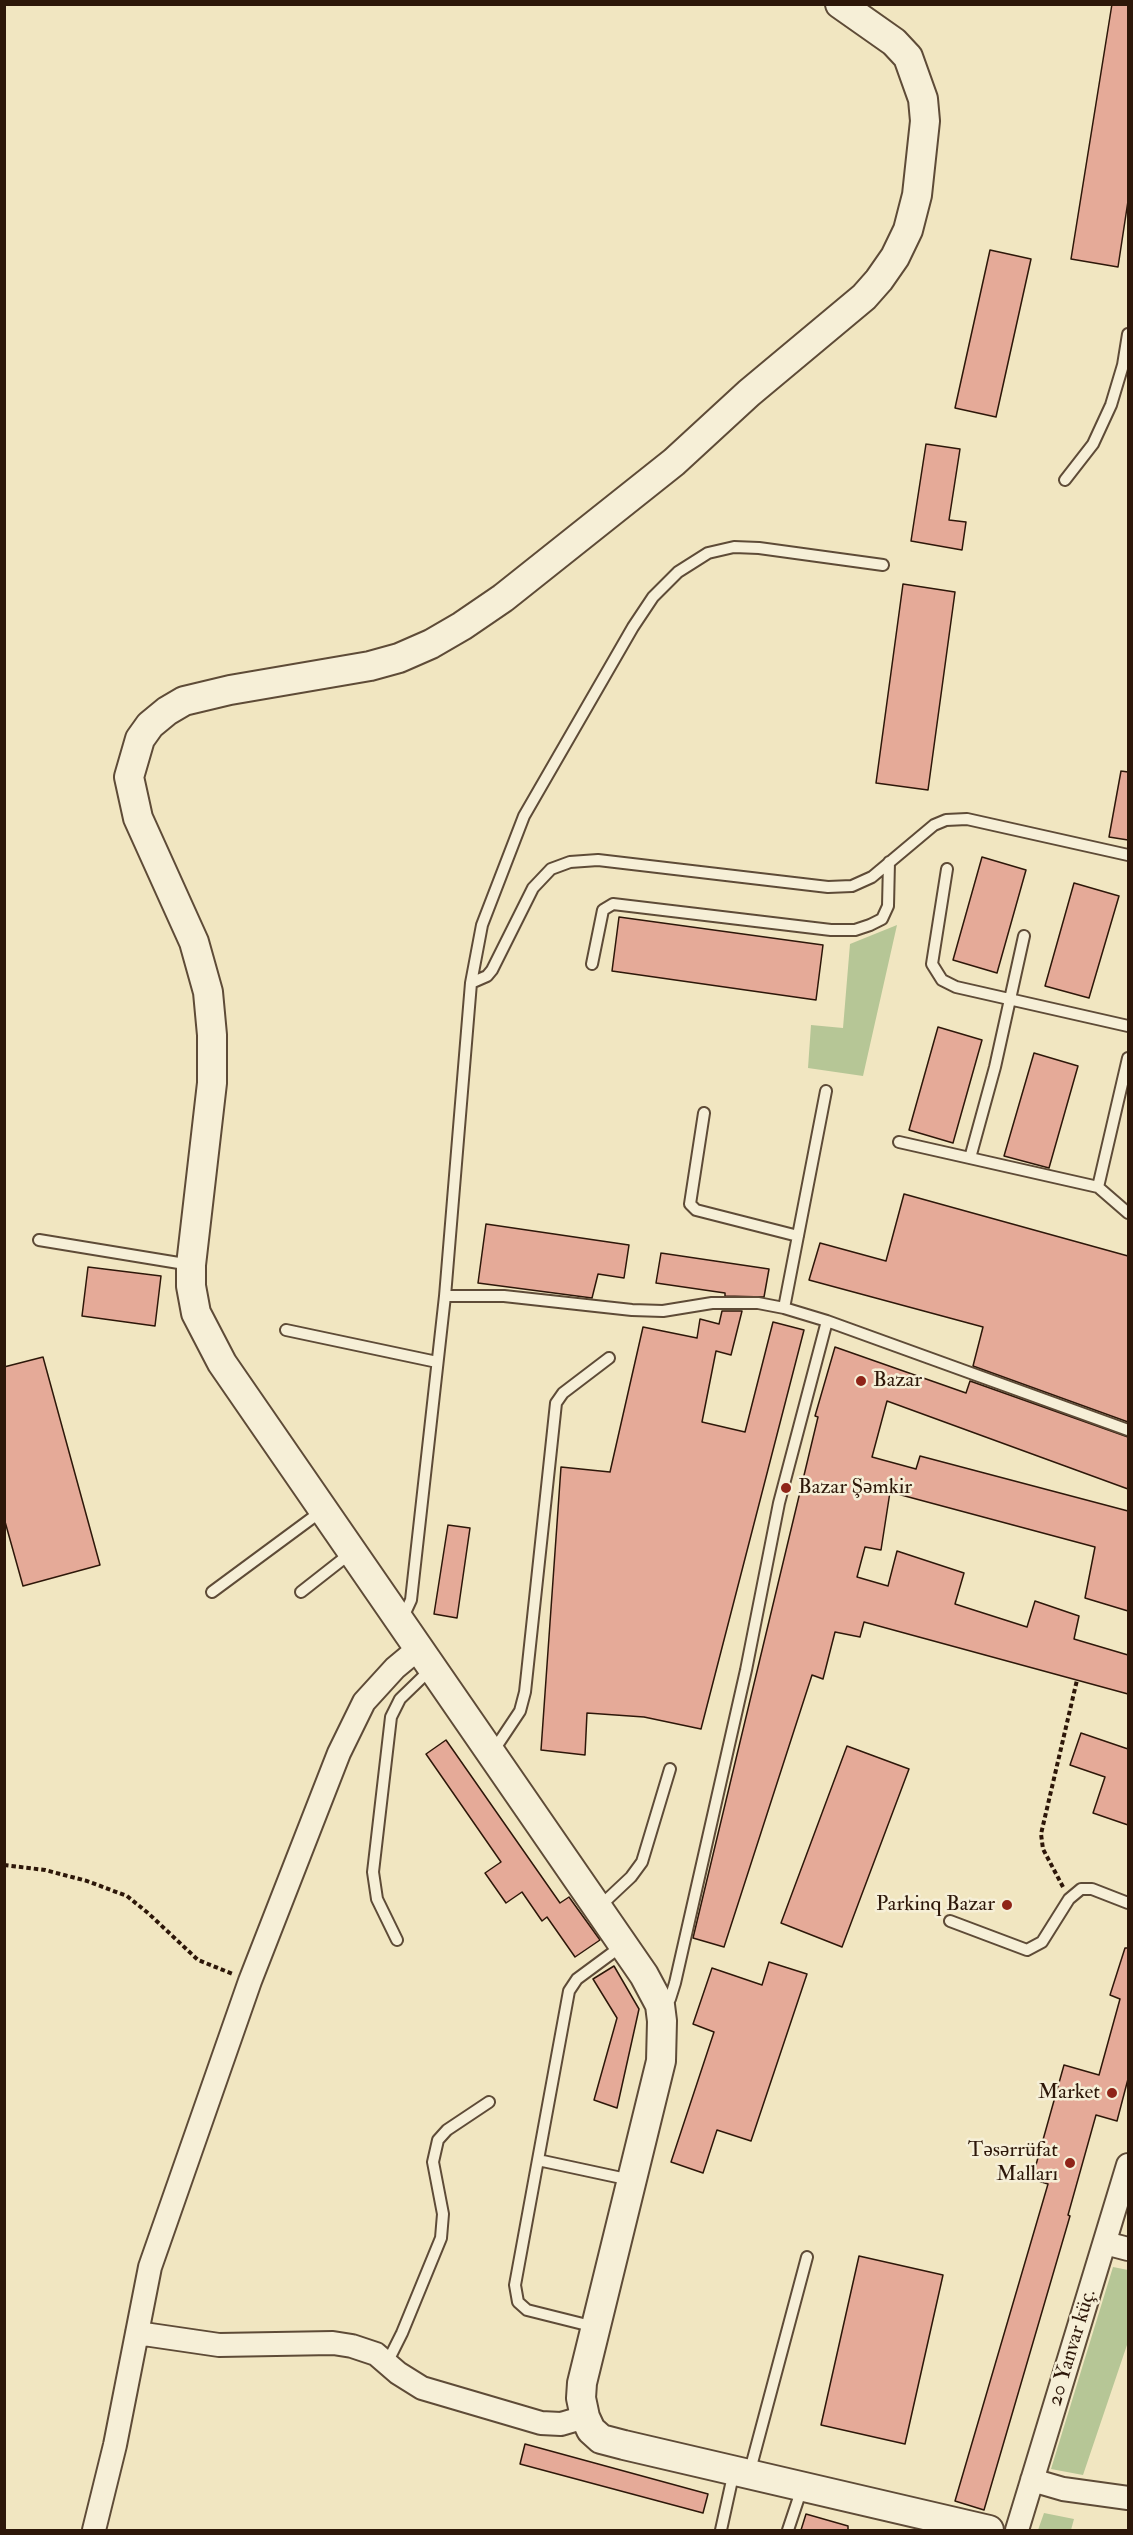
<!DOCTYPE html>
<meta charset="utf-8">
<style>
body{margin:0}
#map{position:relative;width:1133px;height:2535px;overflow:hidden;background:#f1e6c1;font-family:"IM FELL Double Pica",serif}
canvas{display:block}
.frame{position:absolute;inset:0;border:6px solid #2d1709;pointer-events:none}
</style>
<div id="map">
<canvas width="1133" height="2535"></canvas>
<div class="frame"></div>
</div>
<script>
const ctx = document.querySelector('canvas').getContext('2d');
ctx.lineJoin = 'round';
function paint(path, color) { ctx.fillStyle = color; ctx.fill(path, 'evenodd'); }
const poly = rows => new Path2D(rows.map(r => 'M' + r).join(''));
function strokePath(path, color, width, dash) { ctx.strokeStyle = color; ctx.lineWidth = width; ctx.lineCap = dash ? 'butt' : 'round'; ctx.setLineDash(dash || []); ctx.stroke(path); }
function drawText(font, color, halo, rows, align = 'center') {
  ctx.font = font + ' "IM FELL Double Pica",serif'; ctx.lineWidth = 5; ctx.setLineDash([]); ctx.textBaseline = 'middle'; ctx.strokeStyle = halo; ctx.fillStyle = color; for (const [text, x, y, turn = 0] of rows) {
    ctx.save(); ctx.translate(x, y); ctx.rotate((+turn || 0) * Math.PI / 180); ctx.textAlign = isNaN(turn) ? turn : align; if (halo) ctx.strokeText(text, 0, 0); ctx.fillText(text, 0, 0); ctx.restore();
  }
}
paint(poly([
 [897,925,863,1076,808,1068,811,1025,843,1028,850,944],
 [1113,2267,1128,2270,1128,2342,1083,2475,1051,2469],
 [1044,2513,1074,2519,1071,2530,1038,2530]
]), '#b6c696');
const building = poly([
 [1112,4,1128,4,1128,201,1118,267,1071,259,1112,4],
 [990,250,1031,259,996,417,955,408,990,250],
 [926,444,960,449,949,520,966,522,962,550,911,541,926,444],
 [903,584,955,592,928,790,876,783,903,584],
 [1121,771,1128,772,1128,840,1109,837,1121,771],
 [982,857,1026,870,997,973,953,960,982,857],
 [1074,883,1119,896,1089,998,1045,986,1074,883],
 [619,917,823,945,816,1000,612,971,619,917],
 [938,1027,982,1040,953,1143,909,1130,938,1027],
 [1034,1053,1078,1066,1049,1168,1004,1156,1034,1053],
 [904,1194,1128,1256,1128,1422,973,1366,983,1327,809,1280,820,1243,886,1261,904,1194],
 [486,1224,629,1245,624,1278,598,1274,592,1298,478,1283,486,1224],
 [661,1253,769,1269,764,1297,725,1296,725,1293,656,1283,661,1253],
 [88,1267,161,1276,155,1326,82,1316,88,1267],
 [722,1311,742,1311,731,1355,716,1351,702,1422,745,1432,773,1322,804,1330,701,1729,644,1717,587,1713,585,1755,541,1750,561,1467,610,1472,643,1327,697,1338,700,1319,719,1324,722,1311],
 [835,1347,966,1393,970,1381,1128,1437,1128,1489,887,1401,872,1457,916,1469,920,1456,1128,1511,1128,1611,1085,1598,1095,1547,890,1492,881,1550,865,1547,857,1577,888,1586,897,1551,964,1573,955,1604,1027,1627,1035,1601,1079,1616,1074,1639,1128,1655,1128,1694,864,1622,860,1637,835,1632,823,1679,812,1675,724,1947,693,1938,818,1417,815,1416,835,1347],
 [43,1357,100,1565,23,1586,4,1518,4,1367,43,1357],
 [448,1525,470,1528,457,1618,434,1614,448,1525],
 [1081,1733,1128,1749,1128,1825,1093,1813,1105,1777,1070,1765,1081,1733],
 [446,1740,560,1903,569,1897,600,1940,575,1957,547,1917,542,1921,522,1892,506,1903,485,1873,501,1862,426,1754,446,1740],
 [847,1746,909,1769,842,1947,781,1923,847,1746],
 [1125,1948,1128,1948,1128,2079,1117,2121,1096,2115,1068,2215,1070,2216,984,2510,955,2501,1048,2184,1032,2179,1064,2065,1099,2075,1120,1999,1110,1995,1125,1948],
 [769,1962,807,1974,751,2141,717,2130,703,2173,671,2162,714,2032,693,2024,712,1968,762,1985,769,1962],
 [614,1966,639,2009,617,2108,594,2100,617,2018,593,1979,614,1966],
 [859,2256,943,2275,905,2444,821,2425,859,2256],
 [525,2444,708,2494,703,2513,520,2464,525,2444],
 [806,2514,848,2526,848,2530,801,2530,806,2514]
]);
paint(building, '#e5aa98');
strokePath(building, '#2d1709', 1.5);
const service = poly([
 [1065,480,1093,444,1111,405,1123,365,1128,334],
 [947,869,932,964,942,980,956,987,1128,1026],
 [592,964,603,910,613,904,831,930,855,930,870,925,882,919,888,906,889,862],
 [471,983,487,976,492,970,533,888,551,869,570,862,598,860,828,887,852,886,872,877,934,825,946,820,967,819,1128,855],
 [1128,1058,1098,1187,1128,1213],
 [704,1113,690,1204,696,1210,798,1236],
 [899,1142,1098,1187],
 [970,1158,995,1067,1024,936],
 [39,1240,191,1265],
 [445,1296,471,983,482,925,524,816,633,627,653,597,678,572,708,553,734,547,759,548,883,565],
 [784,1308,826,1091],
 [286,1330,437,1362],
 [212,1592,323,1510],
 [301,1592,352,1552],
 [405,1613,411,1600,445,1296,504,1296,632,1310,663,1311,712,1303,758,1303,784,1308,827,1321],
 [492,1753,520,1711,525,1692,556,1403,563,1393,609,1358],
 [598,1908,631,1877,642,1862,670,1769],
 [950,1921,1027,1950,1042,1942,1069,1899,1081,1889,1092,1889,1128,1903],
 [397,1940,377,1899,373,1872,391,1717,400,1699,432,1668],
 [663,2004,670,1999,675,1983,746,1670,779,1503,827,1321,1128,1430],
 [538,2160,631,2180],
 [595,2327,527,2310,518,2302,515,2285,569,1991,577,1979,623,1945],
 [387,2363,402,2333,441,2238,443,2214,433,2162,438,2140,447,2130,489,2102],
 [749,2474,807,2257],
 [721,2530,734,2471],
 [788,2530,802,2488]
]);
const minor = poly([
 [1105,2243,1128,2249],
 [137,2333,219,2345,333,2343,352,2346,376,2354,398,2373,422,2388,541,2423,561,2424,585,2417],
 [1032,2480,1063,2489,1128,2498],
 [94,2530,115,2445,150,2267,250,1981,339,1753,364,1702,395,1668,419,1648],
 [1017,2530,1128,2165]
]);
const tertiary = poly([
 [840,4,894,42,908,57,923,99,925,121,917,195,908,230,895,257,879,280,864,297,749,393,674,462,503,598,462,626,431,644,399,658,370,666,230,690,184,701,167,711,150,725,140,739,129,777,138,818,194,942,208,992,212,1035,212,1083,191,1265,191,1286,196,1313,222,1363,644,1975,660,2005,662,2021,661,2061,582,2383,581,2398,585,2417,591,2430,601,2439,624,2445,989,2530]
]);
strokePath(service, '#5e4b37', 14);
strokePath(minor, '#5e4b37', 26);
strokePath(tertiary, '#5e4b37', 32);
strokePath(poly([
 [4,1865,45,1870,87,1881,127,1896,148,1913,198,1960,233,1974],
 [1063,1887,1043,1849,1041,1834,1077,1680]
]), '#2d1709', 4, [4.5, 3]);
strokePath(service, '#f6efd7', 10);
strokePath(minor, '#f6efd7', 22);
strokePath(tertiary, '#f6efd7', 28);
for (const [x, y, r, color] of [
 [861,1381,6,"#8f2418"],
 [786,1488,6,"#8f2418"],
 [1007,1905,6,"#8f2418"],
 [1112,2093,6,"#8f2418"],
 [1070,2163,6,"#8f2418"]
]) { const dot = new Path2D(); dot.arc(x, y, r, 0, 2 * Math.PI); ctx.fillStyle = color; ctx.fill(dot); strokePath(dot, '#f6efd7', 2); }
drawText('21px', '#2d1709', '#f6efd7', [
 ["Bazar",873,1381,"left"],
 ["Bazar Şəmkir",798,1488,"left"],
 ["Parkinq Bazar",995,1905],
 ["Market",1100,2093],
 ["Təsərrüfat",1058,2151],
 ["Malları",1058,2175]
], 'right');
drawText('21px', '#2d1709', '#f6efd7', [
 ["20 Yanvar küç.",1073,2348,-73]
]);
</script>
